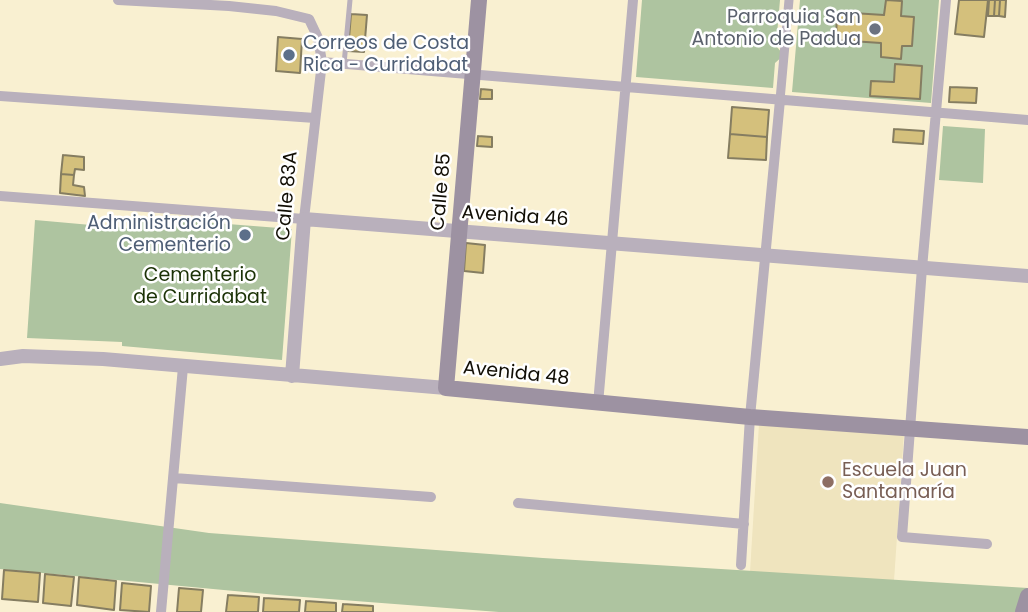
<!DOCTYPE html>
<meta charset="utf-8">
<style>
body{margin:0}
canvas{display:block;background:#f9f0d1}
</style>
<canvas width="1028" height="612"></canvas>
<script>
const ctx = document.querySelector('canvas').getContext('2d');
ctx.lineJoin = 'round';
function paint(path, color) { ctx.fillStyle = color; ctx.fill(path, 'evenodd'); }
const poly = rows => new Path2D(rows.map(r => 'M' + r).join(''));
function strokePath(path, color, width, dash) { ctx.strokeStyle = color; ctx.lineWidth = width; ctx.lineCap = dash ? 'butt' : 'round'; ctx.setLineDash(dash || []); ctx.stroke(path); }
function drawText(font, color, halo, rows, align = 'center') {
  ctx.font = font + ' Poppins,sans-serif'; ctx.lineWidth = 5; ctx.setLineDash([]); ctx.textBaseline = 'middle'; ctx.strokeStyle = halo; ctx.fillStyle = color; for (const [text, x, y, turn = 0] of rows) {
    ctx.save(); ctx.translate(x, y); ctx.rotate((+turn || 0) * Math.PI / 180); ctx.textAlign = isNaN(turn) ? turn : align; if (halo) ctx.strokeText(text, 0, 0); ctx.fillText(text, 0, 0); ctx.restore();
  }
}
paint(poly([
 [759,424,904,433,894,581,750,572]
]), '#efe4be');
paint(poly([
 [642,0,780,0,776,46,784,55,775,63,773,88,636,77],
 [800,0,886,0,884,15,838,12,836,40,881,43,881,57,901,59,902,46,912,46,901,16,902,1,889,0,939,0,931,103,792,92],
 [943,126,985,129,983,183,939,180],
 [138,217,292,229,282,360,122,346,122,342,27,338,35,220,136,229],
 [0,503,209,533,543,558,1028,588,1021,596,1017,612,499,612,277,595,0,569]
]), '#aec4a0');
const building = poly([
 [886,0,902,1,901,16,914,17,912,46,902,46,901,59,881,57,881,43,836,40,837,12,884,15,886,0],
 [959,0,988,0,984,37,955,34,959,0],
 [989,0,995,0,994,16,988,16,989,0],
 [995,0,1000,0,999,16,994,16,995,0],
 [1000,0,1006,0,1005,17,999,16,1000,0],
 [351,14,367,15,364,52,348,51,351,14],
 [278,37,302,39,300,73,276,71,278,37],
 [895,64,922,66,920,99,870,96,871,81,894,82,895,64],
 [950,87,977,88,976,103,949,102,950,87],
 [481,89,492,90,492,99,480,99,481,89],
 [732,107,769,110,767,137,730,134,732,107],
 [894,129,924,131,923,144,893,142,894,129],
 [730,134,767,137,766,160,728,158,730,134],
 [478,136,492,137,492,147,477,146,478,136],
 [63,155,84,157,84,170,75,169,74,175,61,174,63,155],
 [61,174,74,175,73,185,84,187,85,196,60,193,61,174],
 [466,243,485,245,483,273,464,271,466,243],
 [4,570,40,573,38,602,2,599,4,570],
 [45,574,74,577,71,606,43,603,45,574],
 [79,577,116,581,114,610,77,605,79,577],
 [122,583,151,586,149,612,120,610,122,583],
 [179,588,203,590,201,612,177,612,179,588],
 [228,595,259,597,258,612,226,612,228,595],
 [264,598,300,600,299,612,263,612,264,598],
 [306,601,336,603,336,612,305,612,306,601],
 [343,604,373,606,373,612,342,612,343,604]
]);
paint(building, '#d4c07c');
strokePath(building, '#857d61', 2);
strokePath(poly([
 [344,64,350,0]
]), '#b9b0bc', 5);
strokePath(poly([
 [780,100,789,0]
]), '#b9b0bc', 9);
strokePath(poly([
 [946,0,922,268,902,537,987,544],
 [322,62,1028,120],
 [0,96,315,118],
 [0,196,304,219,322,62,318,38,309,19,276,11,229,6,118,0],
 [598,404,633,0],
 [174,478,431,497],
 [518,503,744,524],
 [741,565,750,417,780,100],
 [161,612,183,367]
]), '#b9b0bc', 10);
strokePath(poly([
 [0,359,23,356,103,359,446,388],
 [292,376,304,219,1028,276]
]), '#b9b0bc', 14);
strokePath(poly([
 [479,0,446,388,750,417,1028,437],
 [1023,612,1028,596]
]), '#9d92a2', 16);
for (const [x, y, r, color] of [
 [875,29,7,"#6b7280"],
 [289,55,7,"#5c6f8a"],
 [245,235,7,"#5c6f8a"],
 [828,482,7,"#8d6e63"]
]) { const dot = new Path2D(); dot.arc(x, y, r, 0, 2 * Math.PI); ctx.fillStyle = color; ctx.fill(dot); strokePath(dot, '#fff', 2.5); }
drawText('19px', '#5b616d', '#fff', [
 ["Parroquia San",861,18],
 ["Antonio de Padua",861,40]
], 'right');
drawText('19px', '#4e5e75', '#fff', [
 ["Correos de Costa",303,44],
 ["Rica - Curridabat",303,66],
 ["Administración",231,224,"right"],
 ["Cementerio",231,246,"right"]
], 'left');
drawText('19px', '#100d04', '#fff', [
 ["Calle 85",442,192,-85],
 ["Calle 83A",288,196,-85],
 ["Avenida 46",515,217,4],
 ["Avenida 48",516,374,6]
]);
drawText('19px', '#1b3206', '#fff', [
 ["Cementerio",200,276],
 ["de Curridabat",200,298]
]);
drawText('19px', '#785e54', '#fff', [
 ["Escuela Juan",842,471],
 ["Santamaría",842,493]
], 'left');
</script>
